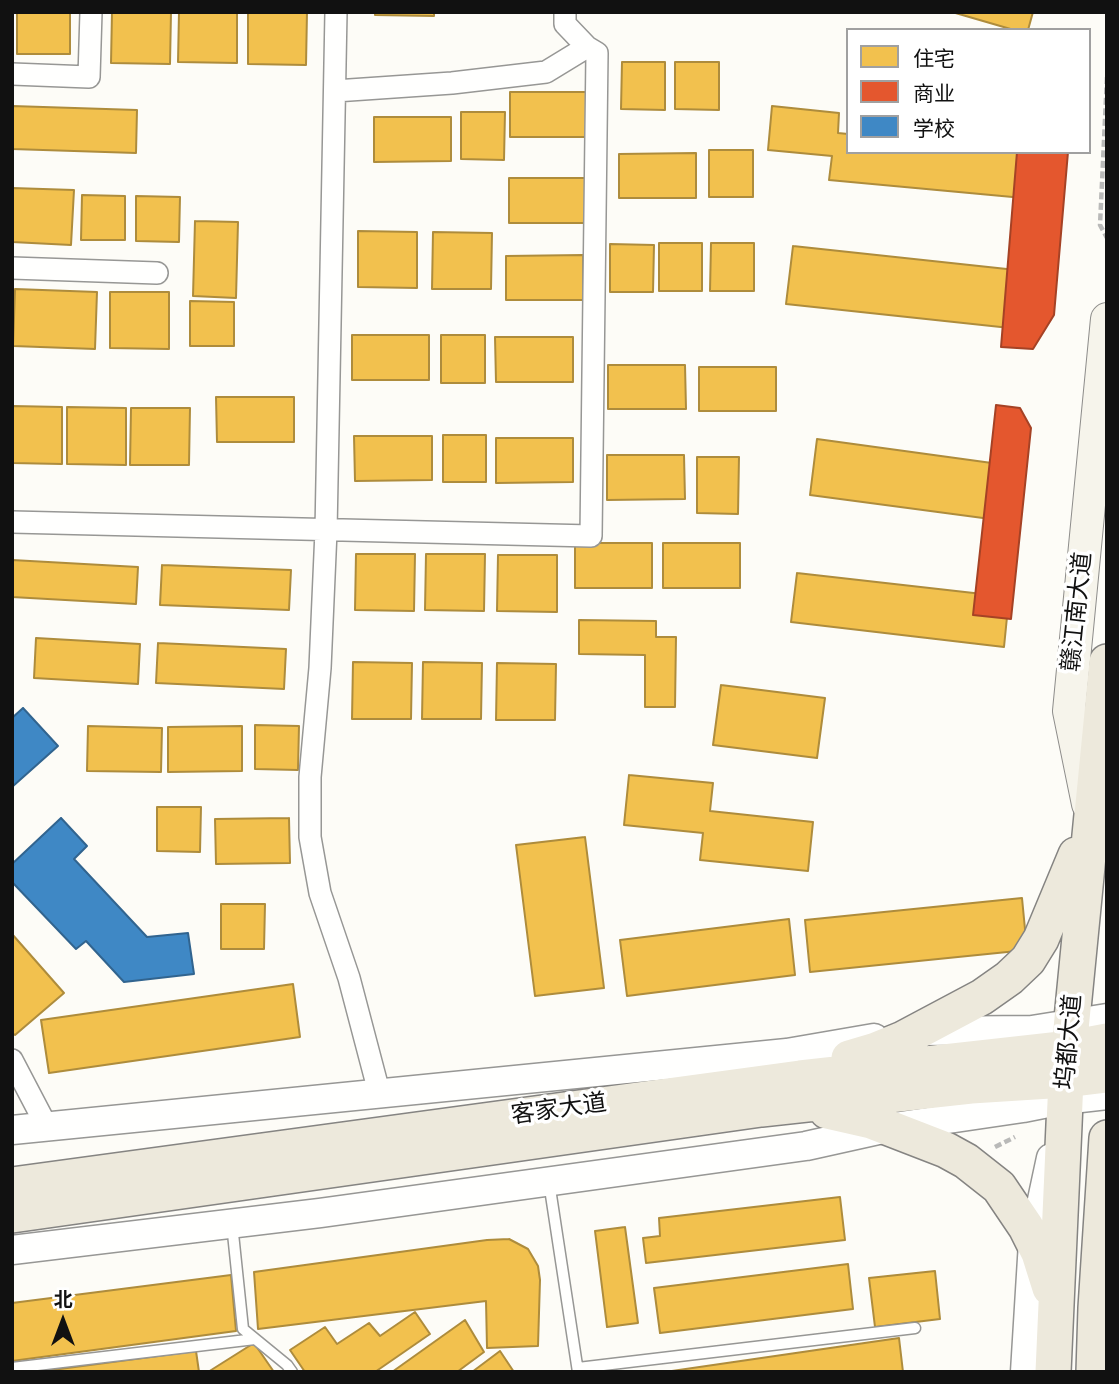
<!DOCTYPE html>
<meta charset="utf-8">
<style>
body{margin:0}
#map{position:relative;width:1119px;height:1384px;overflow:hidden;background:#fdfcf7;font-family:"Times New Roman","Noto Sans SC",serif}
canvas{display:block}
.frame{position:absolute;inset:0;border:14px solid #111;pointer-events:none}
.legend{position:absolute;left:846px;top:28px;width:245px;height:126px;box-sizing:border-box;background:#fff;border:2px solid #a0a0a0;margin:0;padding:9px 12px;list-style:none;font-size:21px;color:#111}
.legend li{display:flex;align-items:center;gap:14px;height:35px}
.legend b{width:35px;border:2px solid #a0a0a0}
.north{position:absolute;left:28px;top:1286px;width:70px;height:70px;-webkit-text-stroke:5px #fff;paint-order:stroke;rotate:0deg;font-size:19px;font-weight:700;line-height:28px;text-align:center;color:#111}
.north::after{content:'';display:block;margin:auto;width:24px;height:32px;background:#111;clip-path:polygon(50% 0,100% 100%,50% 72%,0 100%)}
</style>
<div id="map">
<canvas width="1119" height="1384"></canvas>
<div class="frame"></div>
<ul class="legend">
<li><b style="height:19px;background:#f2c14e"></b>住宅</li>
<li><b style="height:19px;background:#e4572e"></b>商业</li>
<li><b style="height:19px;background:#3f88c5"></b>学校</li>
</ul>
<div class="north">北</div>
</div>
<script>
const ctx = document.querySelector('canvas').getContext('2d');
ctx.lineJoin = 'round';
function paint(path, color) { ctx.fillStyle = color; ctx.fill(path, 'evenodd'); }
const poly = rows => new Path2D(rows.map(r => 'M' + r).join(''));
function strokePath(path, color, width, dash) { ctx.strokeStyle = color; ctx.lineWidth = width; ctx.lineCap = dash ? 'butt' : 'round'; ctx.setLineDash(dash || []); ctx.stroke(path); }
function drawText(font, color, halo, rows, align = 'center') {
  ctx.font = font + ' "Times New Roman","Noto Sans SC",serif'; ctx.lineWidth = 7; ctx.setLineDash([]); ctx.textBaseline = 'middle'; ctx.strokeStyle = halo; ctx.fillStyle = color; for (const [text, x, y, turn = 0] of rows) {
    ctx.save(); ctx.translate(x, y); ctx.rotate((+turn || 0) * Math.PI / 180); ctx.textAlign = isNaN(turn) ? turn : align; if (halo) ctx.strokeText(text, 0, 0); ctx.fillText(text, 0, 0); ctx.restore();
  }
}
const homes = poly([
 [17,12,70,12,70,54,17,54,17,12],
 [112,12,171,12,170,64,111,63,112,12],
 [179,12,237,12,237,63,178,62,179,12],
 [248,12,307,12,306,65,248,64,248,12],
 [375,12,434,12,434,16,375,15,375,12],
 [952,12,1033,12,1028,30,1014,30,952,12],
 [622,62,665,62,665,110,621,109,622,62],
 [675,62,719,62,719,110,675,109,675,62],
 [510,92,587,92,587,137,510,137,510,92],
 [12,106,137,110,136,153,12,149,12,106],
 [772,106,839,113,838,133,848,134,848,152,1050,153,1045,200,829,180,832,156,768,150,772,106],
 [461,112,505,112,504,160,461,159,461,112],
 [374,117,451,117,451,161,374,162,374,117],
 [709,150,753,150,753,197,709,197,709,150],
 [696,153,696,198,619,198,619,154,696,153],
 [509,178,587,178,587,223,509,223,509,178],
 [12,188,74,190,71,245,12,242,12,188],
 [82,195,125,196,125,240,81,240,82,195],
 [136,196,180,197,179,242,136,241,136,196],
 [195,221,238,222,236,298,193,296,195,221],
 [358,231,417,232,417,288,358,287,358,231],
 [433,232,492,233,491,289,432,289,433,232],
 [659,243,702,243,702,291,659,291,659,243],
 [711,243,754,243,754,291,710,291,711,243],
 [610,244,654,245,653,292,610,292,610,244],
 [793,246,1044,273,1038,331,786,304,793,246],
 [583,255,583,300,506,300,506,256,583,255],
 [15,289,97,292,95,349,13,346,15,289],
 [110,292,169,292,169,349,110,348,110,292],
 [190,301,234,302,234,346,190,346,190,301],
 [352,335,429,335,429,380,352,380,352,335],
 [441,335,485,335,485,383,441,383,441,335],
 [495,337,573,337,573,382,496,382,495,337],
 [608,365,685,365,686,409,608,409,608,365],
 [699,367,776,367,776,411,699,411,699,367],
 [216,397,294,397,294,442,217,442,216,397],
 [12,406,62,407,62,464,12,463,12,406],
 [67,407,126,408,126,465,67,464,67,407],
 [131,408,190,408,189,465,130,465,131,408],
 [443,435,486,435,486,482,443,482,443,435],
 [354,436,432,436,432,480,355,481,354,436],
 [496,438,573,438,573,482,496,483,496,438],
 [817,439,1021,467,1013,522,810,495,817,439],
 [607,455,684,455,685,499,607,500,607,455],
 [697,457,739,457,738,514,697,513,697,457],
 [575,543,652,543,652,588,575,588,575,543],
 [663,543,740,543,740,588,663,588,663,543],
 [356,554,415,554,414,611,355,610,356,554],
 [426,554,485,554,484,611,425,610,426,554],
 [498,555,557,555,557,612,497,611,498,555],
 [12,560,138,567,136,604,12,597,12,560],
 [162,565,291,570,289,610,160,605,162,565],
 [797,573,1009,597,1004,647,791,622,797,573],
 [579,620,656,621,656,637,676,637,675,707,645,707,645,655,579,654,579,620],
 [36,638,140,644,138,684,34,678,36,638],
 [158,643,286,649,284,689,156,683,158,643],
 [353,662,412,663,411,719,352,719,353,662],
 [423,662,482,663,481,719,422,719,423,662],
 [497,663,556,664,555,720,496,720,497,663],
 [721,685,825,698,817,758,713,745,721,685],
 [255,725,299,726,298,770,255,769,255,725],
 [88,726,162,728,161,772,87,771,88,726],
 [242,726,242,771,168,772,168,727,242,726],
 [629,775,713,783,710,811,813,822,808,871,700,860,703,833,624,825,629,775],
 [157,807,201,807,200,852,157,851,157,807],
 [289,818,290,863,216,864,215,819,289,818],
 [585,837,604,988,535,996,516,845,585,837],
 [1022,898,1027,950,810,972,805,920,1022,898],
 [221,904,265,904,264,949,221,949,221,904],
 [789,919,795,975,627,996,620,940,789,919],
 [12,934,64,993,15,1035,12,1033,12,934],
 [293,984,300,1037,49,1073,41,1020,293,984],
 [840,1197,845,1240,646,1263,643,1238,660,1236,659,1218,840,1197],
 [625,1227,638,1323,607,1327,595,1231,625,1227],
 [509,1239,528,1249,538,1266,540,1280,538,1346,487,1348,486,1301,258,1329,254,1272,487,1240,509,1239],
 [848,1264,853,1309,660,1333,654,1288,848,1264],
 [935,1271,940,1319,875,1327,869,1278,935,1271],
 [231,1275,236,1331,12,1361,12,1303,231,1275],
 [415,1312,430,1334,375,1372,305,1372,290,1350,325,1327,337,1344,369,1323,380,1336,415,1312],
 [465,1320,484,1352,457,1372,392,1372,465,1320],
 [899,1338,903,1372,665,1372,899,1338],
 [254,1343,274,1372,208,1372,254,1343],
 [196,1351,199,1372,37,1372,196,1351],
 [500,1351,514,1372,472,1372,500,1351]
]);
paint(homes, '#f2c14e');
strokePath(homes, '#ae8c3c', 2);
const shops = poly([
 [1017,152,1068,152,1054,315,1033,349,1001,347,1017,152],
 [996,405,1020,408,1031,428,1011,619,973,615,996,405]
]);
paint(shops, '#e4572e');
strokePath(shops, '#a54225', 2);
const schools = poly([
 [23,708,58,746,12,787,12,718,23,708],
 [61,818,87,846,74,859,147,937,188,933,194,974,124,982,86,941,76,949,12,882,12,864,61,818]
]);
paint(schools, '#3f88c5');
strokePath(schools, '#31648f', 2);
const service = poly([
 [549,1182,578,1372],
 [232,1224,243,1329,287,1365,292,1372],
 [12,1368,255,1339],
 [578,1368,915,1328]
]);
const minor = poly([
 [336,12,326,531,320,668,310,777,310,837,320,893,349,978,379,1092],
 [12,74,89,77,91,12],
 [335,91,452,83,546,72,587,47],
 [12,268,157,273],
 [12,522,591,536,597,53,587,47,565,24,565,12],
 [12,1060,46,1125]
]);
const tertiary = poly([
 [918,1031,1032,1030,1107,1018],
 [12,1130,787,1053,874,1038],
 [12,1250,320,1213,806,1146,887,1128,1023,1108,1063,1100,1107,1095],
 [1025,1372,1033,1242,1051,1158]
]);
const secondary = poly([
 [1088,804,1069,711,1107,319]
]);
const primary = poly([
 [849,1058,876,1050,903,1039,982,997,1009,978,1028,960,1041,939,1076,855],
 [827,1111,871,1121,946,1150,966,1161,999,1187,1026,1227,1039,1253,1050,1288],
 [12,1185,800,1078,1070,1048,1107,1041],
 [12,1215,761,1109,971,1086,1066,1080,1107,1075],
 [1053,1372,1066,1080,1107,662],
 [1094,1372,1096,1308,1107,1138]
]);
strokePath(service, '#979795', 13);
strokePath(minor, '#979795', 24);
strokePath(tertiary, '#979795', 31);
strokePath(secondary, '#8e8d8b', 34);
strokePath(primary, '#858482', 38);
strokePath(poly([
 [1107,77,1100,225,1107,238],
 [995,1147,1015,1137]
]), '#b9b9b8', 4.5, [7, 3.5]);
strokePath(service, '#fffffe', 10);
strokePath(minor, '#fffffe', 21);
strokePath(tertiary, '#fffffe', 28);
strokePath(secondary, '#f6f4eb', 32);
strokePath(primary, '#ede9dc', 35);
drawText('24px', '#111', '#fff', [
 ["赣江南大道",1078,612,-84],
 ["坞都大道",1070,1042,-85],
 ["客家大道",559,1110,-8]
]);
</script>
